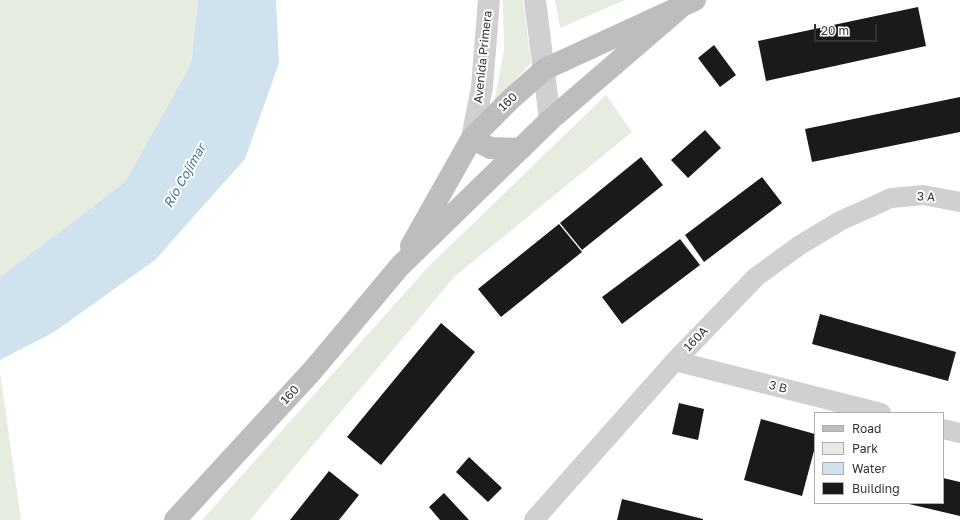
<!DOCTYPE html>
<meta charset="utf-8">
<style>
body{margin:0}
#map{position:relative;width:960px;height:520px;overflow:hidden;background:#fff;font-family:"Golos Text",sans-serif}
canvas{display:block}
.legend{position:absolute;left:814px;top:412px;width:130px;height:92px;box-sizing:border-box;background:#fff;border:1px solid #adadad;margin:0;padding:5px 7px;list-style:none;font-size:12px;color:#333}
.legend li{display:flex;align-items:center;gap:8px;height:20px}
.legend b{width:20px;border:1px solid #adadad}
.scale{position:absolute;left:814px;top:24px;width:63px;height:18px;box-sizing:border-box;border:2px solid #333;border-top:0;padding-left:5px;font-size:12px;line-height:14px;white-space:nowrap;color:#333;-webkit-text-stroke:3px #fff;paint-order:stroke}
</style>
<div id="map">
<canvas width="960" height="520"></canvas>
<ul class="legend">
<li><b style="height:5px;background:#bdbdbd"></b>Road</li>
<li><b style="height:11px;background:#e6ecdf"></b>Park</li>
<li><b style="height:11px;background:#cfe2ee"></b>Water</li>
<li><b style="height:11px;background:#1a1a1a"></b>Building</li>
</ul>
<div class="scale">20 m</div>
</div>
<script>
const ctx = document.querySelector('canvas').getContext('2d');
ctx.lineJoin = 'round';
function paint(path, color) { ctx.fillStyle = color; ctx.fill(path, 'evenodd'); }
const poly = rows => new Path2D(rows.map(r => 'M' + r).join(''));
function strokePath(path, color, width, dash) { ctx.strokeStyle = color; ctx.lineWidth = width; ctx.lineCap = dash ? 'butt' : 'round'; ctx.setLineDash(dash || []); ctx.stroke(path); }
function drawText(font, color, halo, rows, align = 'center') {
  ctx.font = font + ' "Golos Text",sans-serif'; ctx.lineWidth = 4; ctx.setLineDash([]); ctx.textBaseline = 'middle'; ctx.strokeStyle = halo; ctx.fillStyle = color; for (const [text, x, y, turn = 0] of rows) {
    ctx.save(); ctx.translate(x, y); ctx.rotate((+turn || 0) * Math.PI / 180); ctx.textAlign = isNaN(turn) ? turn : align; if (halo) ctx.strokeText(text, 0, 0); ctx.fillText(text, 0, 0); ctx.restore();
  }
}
paint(poly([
 [0,0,198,0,191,64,125,182,0,277],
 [503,0,523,0,531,63,494,103,504,50],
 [555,0,625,0,560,28],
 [606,95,632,132,454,277,250,520,202,520,428,267],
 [0,372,21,520,0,520]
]), '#e6ecdf');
paint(poly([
 [198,0,276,0,279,63,245,159,155,260,54,332,0,360,0,277,125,182,191,64]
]), '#cfe2ee');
paint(poly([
 [918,7,926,46,766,81,758,41],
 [714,45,736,75,720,87,698,58],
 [960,97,960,132,812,162,805,129],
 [705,130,721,148,688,178,671,160],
 [641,157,663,185,582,250,560,223],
 [762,177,782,203,704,262,685,235],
 [559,224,582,252,501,317,478,289],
 [680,239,700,265,622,324,602,297],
 [820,314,956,352,948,381,812,344],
 [441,323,475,352,381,465,347,437],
 [679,403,704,409,698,440,672,434],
 [761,419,815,434,815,447,802,496,744,480],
 [469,457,502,488,488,502,456,472],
 [329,471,359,495,339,520,290,520],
 [943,478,960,482,960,516,909,504,943,503],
 [444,493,469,520,440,520,429,507],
 [622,499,703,519,703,520,617,520]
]), '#1a1a1a');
strokePath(poly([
 [675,361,881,413],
 [943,429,960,433],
 [534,520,675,361,756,277,800,245,840,221,891,198,923,195,960,202]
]), '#d0d0d0', 20);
strokePath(poly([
 [535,0,550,120],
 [472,138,482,87,489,0]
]), '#d0d0d0', 22);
strokePath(poly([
 [472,138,490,148,521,149],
 [411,246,472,138,512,98,545,69,695,0],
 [175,520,313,370,400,266,550,120,680,8]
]), '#bdbdbd', 22);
drawText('12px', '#333', '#fff', [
 ["Avenida Primera",483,57,-84],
 ["160",508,102,-44],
 ["3 A",926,197,4],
 ["160A",696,339,-46],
 ["3 B",778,387,14],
 ["160",290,395,-47]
]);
drawText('italic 13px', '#3f7597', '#fff', [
 ["Río Cojímar",185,176,-60]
]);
</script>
